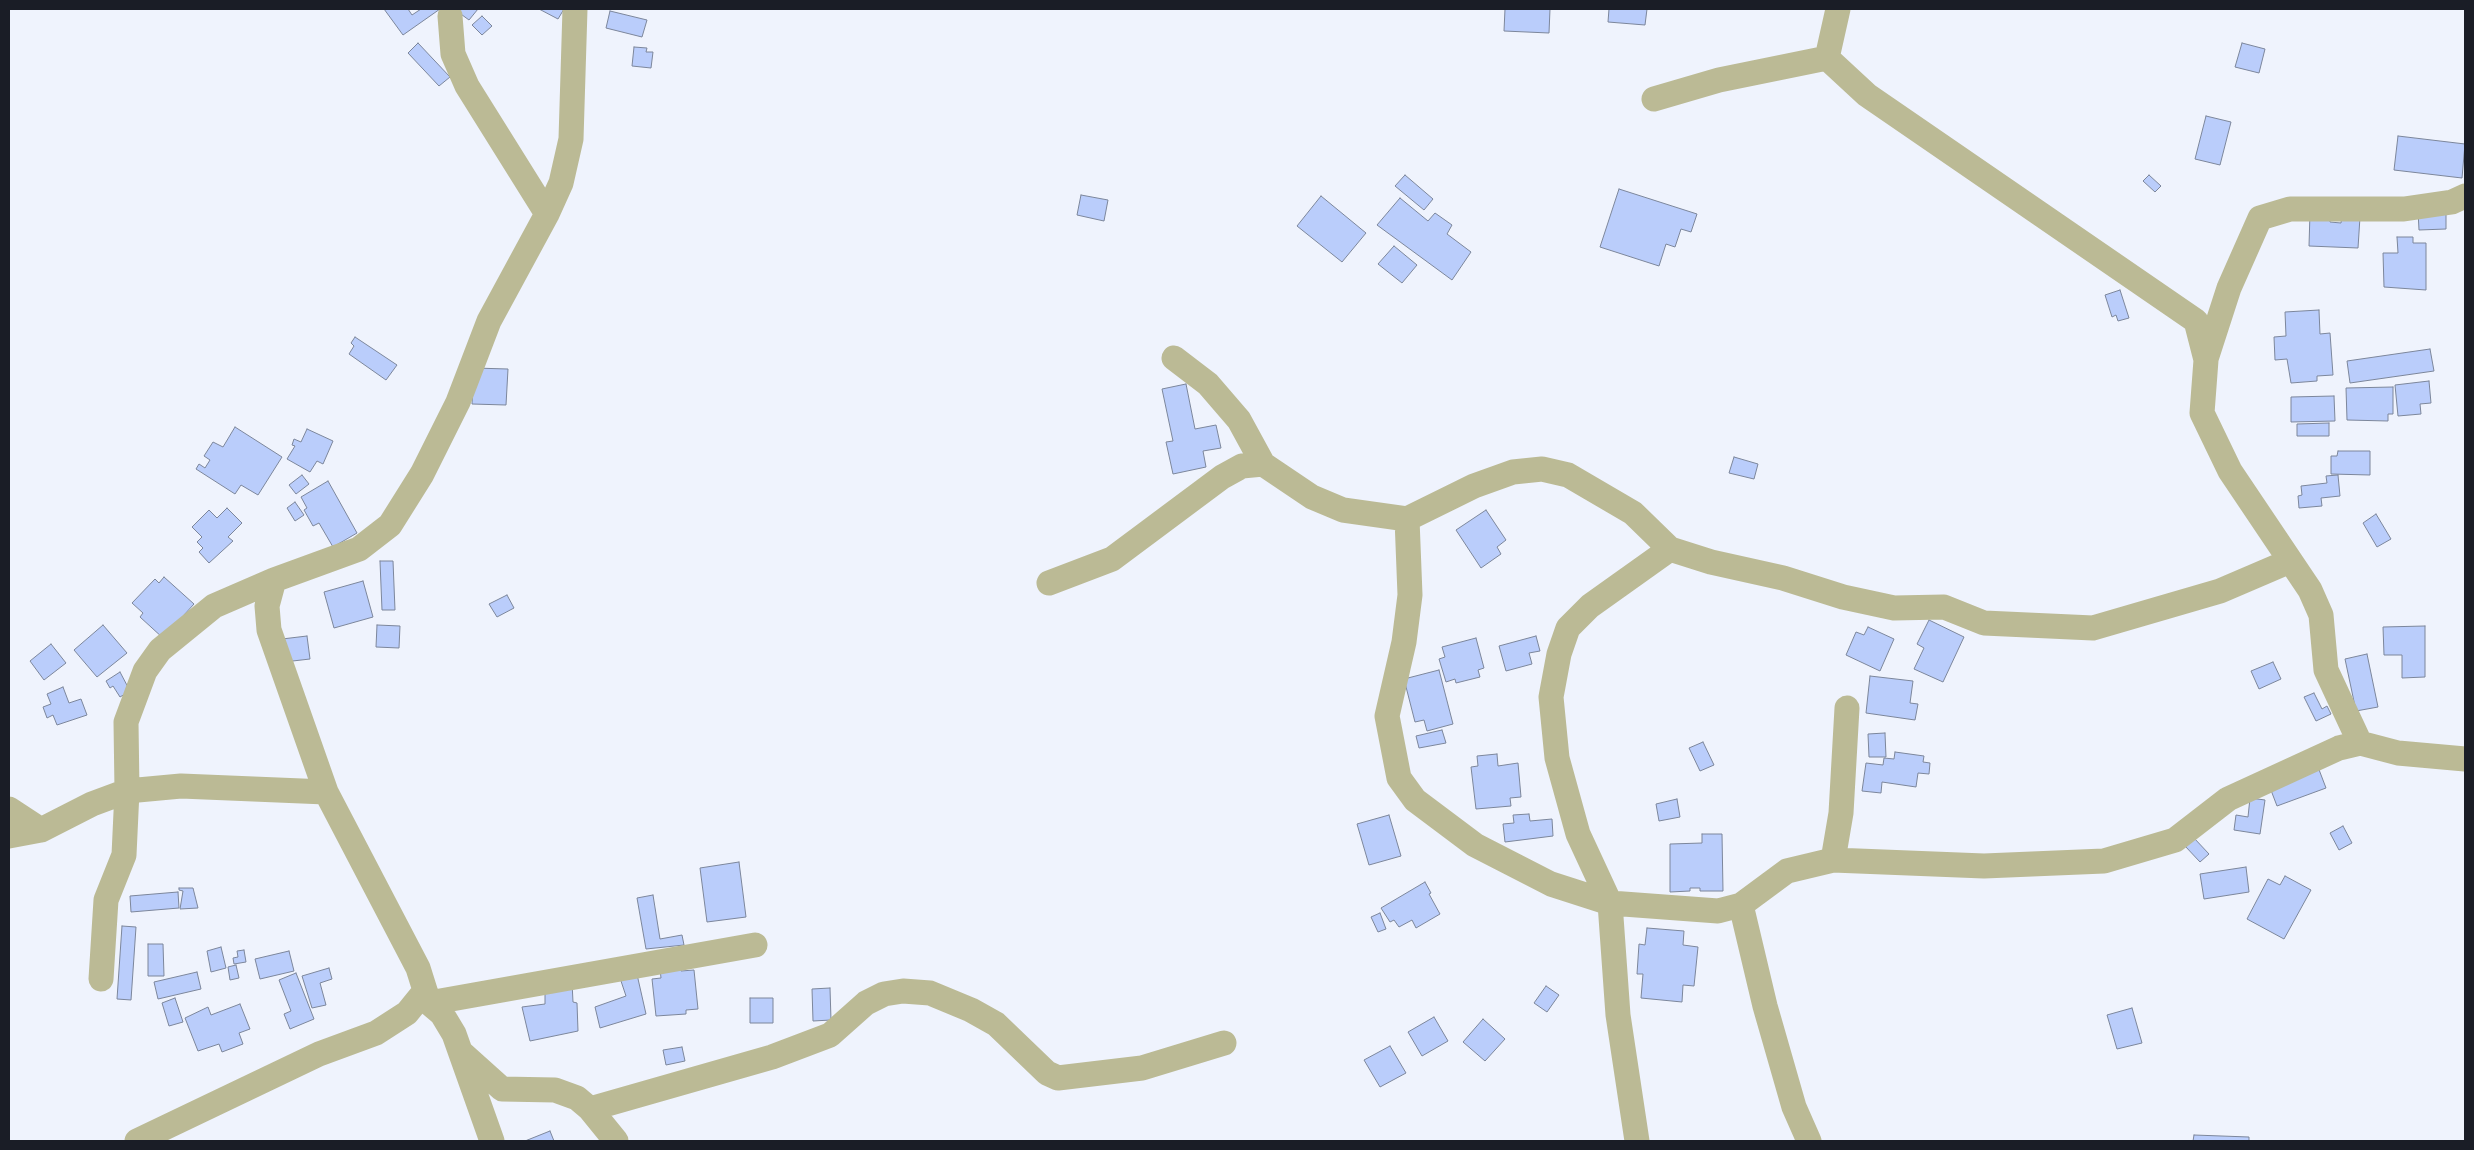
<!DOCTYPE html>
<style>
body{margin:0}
#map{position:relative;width:2474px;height:1150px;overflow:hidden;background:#eff3fd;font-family:Inter,sans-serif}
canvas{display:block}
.frame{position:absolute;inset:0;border:10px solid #1a1d26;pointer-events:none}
</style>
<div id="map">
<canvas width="2474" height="1150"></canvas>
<div class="frame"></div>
</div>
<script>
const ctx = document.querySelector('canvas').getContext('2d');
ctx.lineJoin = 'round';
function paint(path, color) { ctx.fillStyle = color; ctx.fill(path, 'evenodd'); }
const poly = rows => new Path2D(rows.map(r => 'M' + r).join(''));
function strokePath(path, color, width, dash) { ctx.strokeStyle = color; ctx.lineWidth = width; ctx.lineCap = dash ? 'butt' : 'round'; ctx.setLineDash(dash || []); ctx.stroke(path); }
const building = poly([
 [384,9,408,9,412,15,421,9,440,9,403,35,384,9],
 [454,9,478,9,469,20,454,9],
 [539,9,564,9,558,19,539,9],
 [1505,9,1550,9,1549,33,1504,31,1505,9],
 [1609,9,1647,9,1645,25,1608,22,1609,9],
 [610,11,647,20,642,37,606,28,610,11],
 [482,16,492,26,482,35,472,25,482,16],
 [418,43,450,77,439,86,408,53,418,43],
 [2242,43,2265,49,2259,73,2235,67,2242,43],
 [634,47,647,48,646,52,653,52,651,68,632,66,634,47],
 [2206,116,2231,122,2220,165,2195,159,2206,116],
 [2398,136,2465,144,2462,178,2394,170,2398,136],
 [1405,175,1433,199,1424,210,1395,186,1405,175],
 [2149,175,2161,186,2155,192,2143,181,2149,175],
 [1619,189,1697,214,1691,232,1681,229,1675,247,1666,244,1659,266,1600,247,1619,189],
 [1081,195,1108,200,1104,221,1077,215,1081,195],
 [1321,196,1366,233,1342,262,1297,226,1321,196],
 [1400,198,1428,221,1435,213,1452,225,1447,234,1471,252,1452,280,1377,225,1400,198],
 [2446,210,2446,229,2419,230,2418,211,2446,210],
 [2310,213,2330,213,2330,222,2341,223,2342,216,2360,217,2358,248,2309,246,2310,213],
 [2397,237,2413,237,2413,243,2426,243,2426,290,2384,287,2383,253,2398,253,2397,237],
 [1394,246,1417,265,1402,283,1378,264,1394,246],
 [2120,290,2129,318,2118,321,2116,315,2112,317,2105,295,2120,290],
 [2319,310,2320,334,2330,333,2333,375,2317,376,2317,381,2291,383,2287,359,2275,360,2274,337,2286,336,2285,312,2319,310],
 [355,337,397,365,386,380,349,354,354,346,351,343,355,337],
 [2430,349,2434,371,2350,383,2347,361,2430,349],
 [474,368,508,369,506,405,472,404,474,368],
 [2429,381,2431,403,2420,404,2421,414,2398,416,2395,385,2429,381],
 [1186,384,1195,429,1216,425,1221,448,1203,451,1206,467,1173,474,1166,442,1173,441,1162,389,1186,384],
 [2393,387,2393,414,2388,414,2388,421,2347,420,2346,388,2393,387],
 [2334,396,2335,421,2291,422,2291,397,2334,396],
 [2329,423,2329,436,2297,436,2297,424,2329,423],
 [235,427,282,457,258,495,241,485,235,494,196,469,199,464,205,468,210,460,204,456,213,442,223,447,235,427],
 [307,429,333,441,323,464,317,461,310,472,287,459,295,446,292,445,294,439,301,442,307,429],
 [2338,451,2370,451,2370,475,2331,474,2331,456,2337,456,2338,451],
 [1734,457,1758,464,1754,479,1729,473,1734,457],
 [302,475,309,484,296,494,289,485,302,475],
 [2338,475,2340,496,2321,498,2322,506,2299,508,2298,496,2302,495,2301,486,2327,483,2326,476,2338,475],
 [328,481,357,533,333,547,319,523,313,526,304,510,307,508,301,497,328,481],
 [295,502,304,515,295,521,287,508,295,502],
 [227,508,242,523,228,537,233,541,209,563,199,552,203,548,197,542,202,537,192,527,209,510,217,518,227,508],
 [1486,510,1506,540,1497,547,1501,554,1481,568,1456,530,1486,510],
 [2376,514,2391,539,2377,547,2363,523,2376,514],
 [380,561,393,561,395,610,382,610,380,561],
 [164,577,194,604,163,638,140,617,143,613,132,603,155,579,159,583,164,577],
 [363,581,373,617,334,628,324,592,363,581],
 [507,595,514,608,497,617,489,604,507,595],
 [1929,620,1964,637,1943,682,1914,669,1924,648,1917,644,1929,620],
 [103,625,127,653,97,677,74,650,103,625],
 [377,625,400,626,399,648,376,647,377,625],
 [2425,626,2425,677,2402,678,2402,655,2384,655,2383,627,2425,626],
 [1868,627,1894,639,1880,671,1846,655,1856,632,1864,635,1868,627],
 [307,636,310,659,284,662,282,639,307,636],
 [1536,636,1540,651,1529,653,1532,664,1506,671,1499,646,1536,636],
 [1476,638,1484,668,1478,670,1480,677,1456,683,1455,679,1446,682,1439,659,1445,657,1442,647,1476,638],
 [51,644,66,663,44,680,30,661,51,644],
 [2367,654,2378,707,2356,711,2345,659,2367,654],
 [2273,662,2281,679,2259,689,2251,671,2273,662],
 [1439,670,1453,724,1427,731,1424,720,1415,722,1404,679,1439,670],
 [120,672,130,691,120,697,113,686,110,688,106,681,120,672],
 [1870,676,1913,681,1910,703,1918,704,1915,720,1866,713,1870,676],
 [63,687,69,703,81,699,87,715,57,725,53,715,47,718,43,707,51,704,47,694,63,687],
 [2314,693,2322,709,2327,706,2331,714,2316,721,2304,697,2314,693],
 [1442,730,1446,743,1419,748,1416,736,1442,730],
 [1885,733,1886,757,1869,757,1868,734,1885,733],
 [1703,742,1714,765,1700,771,1689,748,1703,742],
 [1895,752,1924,756,1923,762,1930,763,1929,774,1918,773,1916,787,1882,782,1881,793,1862,791,1866,763,1883,765,1884,758,1894,759,1895,752],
 [1497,754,1498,766,1518,763,1521,797,1510,798,1511,806,1476,809,1471,767,1478,766,1477,756,1497,754],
 [2318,767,2326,788,2277,806,2269,785,2318,767],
 [2250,798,2265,800,2260,834,2234,830,2236,815,2248,817,2250,798],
 [1677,799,1680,817,1659,821,1656,804,1677,799],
 [1529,814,1530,821,1552,819,1553,836,1505,842,1503,824,1514,823,1513,815,1529,814],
 [1389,815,1401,856,1369,865,1357,824,1389,815],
 [2343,826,2352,843,2339,850,2330,833,2343,826],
 [1702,834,1722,834,1723,891,1700,891,1700,888,1690,888,1690,891,1670,892,1670,844,1702,843,1702,834],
 [2194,838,2209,854,2200,862,2185,846,2194,838],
 [739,862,746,917,707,922,700,868,739,862],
 [2246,867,2249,892,2204,899,2200,874,2246,867],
 [2285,876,2311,890,2284,939,2247,919,2268,879,2280,885,2285,876],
 [1425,882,1431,893,1429,894,1440,914,1416,928,1412,920,1399,927,1394,920,1390,922,1381,908,1425,882],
 [179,888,193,888,198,908,180,909,183,891,179,890,179,888],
 [178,892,179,908,131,912,130,896,178,892],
 [653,895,660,939,682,935,684,945,646,949,637,898,653,895],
 [1380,913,1386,929,1378,932,1371,917,1380,913],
 [122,926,136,927,131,1000,117,999,122,926],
 [1647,928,1684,931,1683,945,1698,947,1694,986,1683,985,1682,1002,1641,998,1643,974,1637,974,1639,944,1645,945,1647,928],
 [148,944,163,944,164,976,148,976,148,944],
 [221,947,226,968,211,972,207,951,221,947],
 [244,950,246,962,234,964,233,958,238,957,237,951,244,950],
 [289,951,294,971,260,979,255,959,289,951],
 [236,965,239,978,230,980,228,967,236,965],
 [681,967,681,971,694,970,698,1009,686,1010,686,1014,656,1016,652,979,661,978,660,969,681,967],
 [329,968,332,979,320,983,326,1005,312,1008,302,976,329,968],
 [636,970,646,1014,600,1028,595,1007,626,996,619,975,636,970],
 [197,972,201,989,158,999,154,982,197,972],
 [296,973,314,1019,290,1029,284,1014,291,1011,279,980,296,973],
 [572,982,573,1002,577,1003,578,1031,530,1041,522,1007,545,1004,545,986,572,982],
 [1546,986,1559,995,1547,1012,1534,1003,1546,986],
 [830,988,831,1020,813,1021,812,989,830,988],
 [175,998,183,1022,169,1026,162,1003,175,998],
 [750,998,773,998,773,1023,750,1023,750,998],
 [240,1004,250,1029,239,1033,243,1044,222,1052,219,1044,198,1051,185,1018,208,1007,211,1015,240,1004],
 [2132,1008,2142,1043,2117,1049,2107,1015,2132,1008],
 [1434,1017,1448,1041,1422,1056,1408,1032,1434,1017],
 [1483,1019,1505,1039,1485,1061,1463,1042,1483,1019],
 [1390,1046,1406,1073,1380,1087,1364,1060,1390,1046],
 [682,1047,685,1061,666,1065,663,1050,682,1047],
 [550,1131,554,1141,525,1141,550,1131],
 [2194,1135,2249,1137,2249,1141,2193,1141,2194,1135]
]);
paint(building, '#bacdfb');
strokePath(building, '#7c869b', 1);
strokePath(poly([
 [450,16,453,54,467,86,547,214],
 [1827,58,1867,95,2196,321,2206,360,2202,413,2230,471,2310,590,2321,615,2326,670,2360,743,2398,753,2465,759],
 [1827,58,1838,9],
 [1654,99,1719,80,1827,58],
 [1174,358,1208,384,1239,420,1263,464],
 [2206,359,2229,288,2260,218,2290,209,2404,209,2452,202,2465,196],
 [1407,519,1410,595,1404,642,1387,716,1399,778,1415,800,1475,845,1551,884,1610,903,1718,911,1741,905,1787,871,1833,860,1984,866,2104,861,2175,840,2228,799,2339,748,2360,743],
 [274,580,267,606,269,630,326,792,418,968,429,1003,442,1014,454,1034,492,1141],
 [1049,583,1112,559,1222,477,1242,466,1263,464,1312,497,1343,510,1407,519,1474,486,1513,472,1542,469,1568,475,1633,513,1670,549,1711,562,1783,578,1843,597,1894,608,1944,607,1984,623,2093,628,2220,591,2290,561],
 [9,809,41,830],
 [9,836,41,830,92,804,127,791,181,786,326,792],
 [1833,860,1841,813,1847,708],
 [1741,905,1765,1006,1794,1107,1809,1141],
 [101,979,106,900,124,855,127,791,126,722,145,671,160,650,214,606,274,580,359,549,390,525,422,474,458,402,489,321,547,214,561,183,571,139,575,9],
 [429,1003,755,945],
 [463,1054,502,1089,555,1090,577,1098,590,1109,616,1141],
 [590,1109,772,1057,830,1035,866,1003,884,994,903,991,930,993,971,1010,996,1024,1047,1073,1058,1078,1142,1068,1224,1043],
 [137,1141,319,1054,376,1033,407,1013,424,992],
 [1637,1141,1618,1015,1610,903,1578,834,1557,758,1551,697,1559,654,1568,628,1590,606,1670,549]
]), '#bbba95', 25);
</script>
